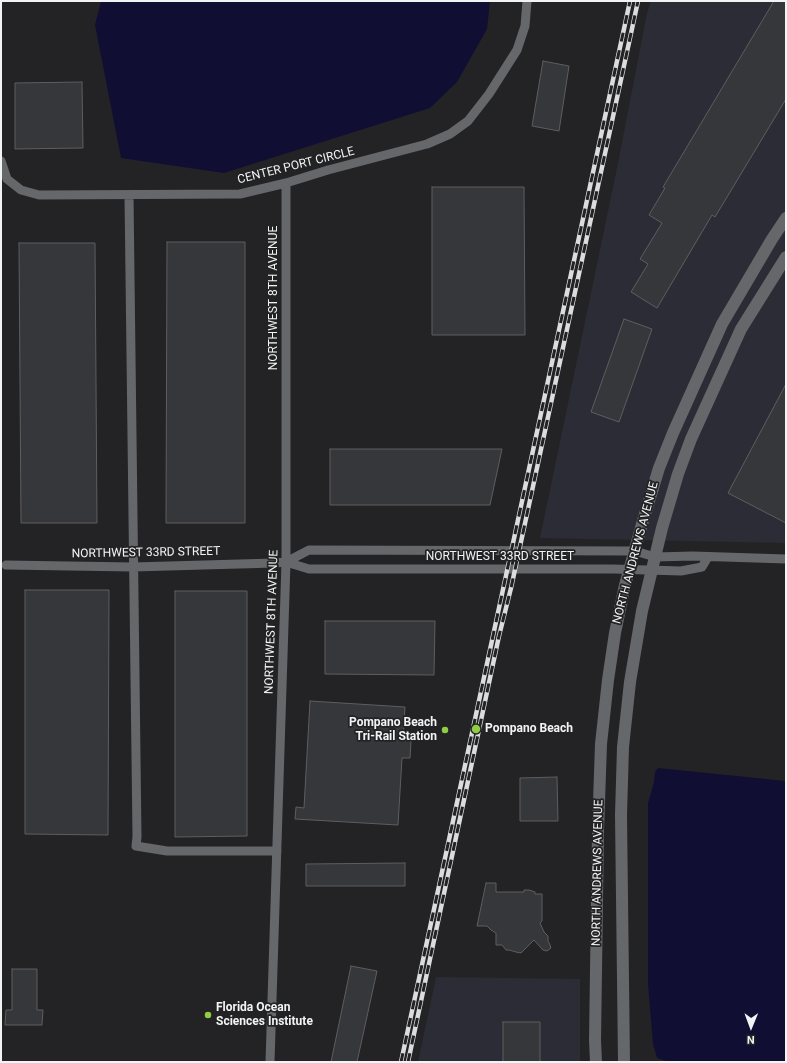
<!DOCTYPE html>
<style>
body{margin:0}
#map{position:relative;width:787px;height:1063px;overflow:hidden;background:#232326;font-family:Roboto,sans-serif}
canvas{display:block}
.frame{position:absolute;inset:0;border:2px solid #f2f3f4;pointer-events:none}
.north{position:absolute;left:731px;top:1007px;width:40px;height:40px;-webkit-text-stroke:3px #232326;paint-order:stroke;rotate:181deg;font-size:11px;font-weight:700;line-height:16px;text-align:center;color:#f2f3f4}
.north::after{content:'';display:block;margin:auto;width:14px;height:18px;background:#f2f3f4;clip-path:polygon(50% 0,100% 100%,50% 72%,0 100%)}
</style>
<div id="map">
<canvas width="787" height="1063"></canvas>
<div class="frame"></div>
<div class="north">N</div>
</div>
<script>
const ctx = document.querySelector('canvas').getContext('2d');
ctx.lineJoin = 'round';
function paint(path, color) { ctx.fillStyle = color; ctx.fill(path, 'evenodd'); }
const poly = rows => new Path2D(rows.map(r => 'M' + r).join(''));
function strokePath(path, color, width, dash) { ctx.strokeStyle = color; ctx.lineWidth = width; ctx.lineCap = dash ? 'butt' : 'round'; ctx.setLineDash(dash || []); ctx.stroke(path); }
function drawText(font, color, halo, rows, align = 'center') {
  ctx.font = font + ' Roboto,sans-serif'; ctx.lineWidth = 3.5; ctx.setLineDash([]); ctx.textBaseline = 'middle'; ctx.strokeStyle = halo; ctx.fillStyle = color; for (const [text, x, y, turn = 0] of rows) {
    ctx.save(); ctx.translate(x, y); ctx.rotate((+turn || 0) * Math.PI / 180); ctx.textAlign = isNaN(turn) ? turn : align; if (halo) ctx.strokeText(text, 0, 0); ctx.fillText(text, 0, 0); ctx.restore();
  }
}
paint(poly([
 [651,1,786,1,786,543,540,538,617,168,647,13],
 [436,977,580,979,580,1062,418,1062]
]), '#2b2c35');
paint(poly([
 [101,1,490,1,487,29,457,82,430,108,224,173,121,158,95,25],
 [658,768,786,781,786,1061,666,1061,657,1058,653,1044,648,984,648,803,654,782,655,772]
]), '#100e32');
const building = poly([
 [774,1,786,1,786,99,715,217,712,215,657,308,631,292,648,264,640,259,662,223,649,215,665,188,663,187,774,1],
 [543,61,569,66,559,131,532,126,543,61],
 [82,82,83,148,15,149,15,83,82,82],
 [432,187,524,187,525,335,432,335,432,187],
 [167,242,245,242,245,523,166,523,167,242],
 [19,243,95,243,97,523,21,523,19,243],
 [624,319,652,329,619,422,591,412,624,319],
 [786,384,786,523,728,493,786,384],
 [330,449,502,449,490,505,330,505,330,449],
 [25,590,109,590,108,835,25,834,25,590],
 [175,591,247,591,247,836,175,837,175,591],
 [325,621,435,621,434,675,325,674,325,621],
 [310,701,405,707,403,740,411,741,410,758,402,758,398,825,295,819,296,807,304,808,310,701],
 [557,777,558,821,520,821,520,778,557,777],
 [405,863,405,886,306,886,306,864,405,863],
 [486,883,496,883,496,892,524,892,524,890,529,890,535,892,535,894,542,894,542,921,540,923,544,932,548,936,548,941,550,945,551,948,547,951,543,950,534,940,521,953,516,952,509,950,506,950,502,945,496,945,496,933,491,930,487,926,477,926,486,883],
 [351,966,377,971,357,1062,331,1062,351,966],
 [12,969,37,969,37,1010,43,1010,42,1025,5,1025,6,1010,12,1010,12,969],
 [503,1022,540,1022,540,1062,503,1062,503,1022]
]);
paint(building, '#36373a');
strokePath(building, '#5e5e61', 1);
strokePath(poly([
 [1,161,7,179,21,190,39,195,240,194,286,183,328,170,427,144,450,134,468,121,489,94,517,50,525,26,527,1],
 [129,195,137,837,136,846,167,851,277,851],
 [286,562,309,569,613,569,681,571,702,567,708,557],
 [6,565,133,567,275,563,286,562,309,550,635,551,655,557,693,556,786,559],
 [270,1062,286,562,286,183]
]), '#66676a', 9);
strokePath(poly([
 [596,1062,595,1040,598,831,601,744,608,680,615,633,625,585,642,524,659,468,673,433,722,324,772,239,786,218],
 [624,1062,621,815,623,747,630,682,642,611,662,528,678,474,691,439,741,329,786,257]
]), '#66676a', 12);
const rail = poly([
 [401,1062,630,1],
 [408,1062,499,636,511,588,638,1]
]);
strokePath(rail, '#dbdcde', 4.5);
strokePath(rail, '#232326', 3, [9]);
for (const [x, y, r, color] of [
 [476,729,5,"#91cd40"],
 [445,730,4,"#91cd40"],
 [208,1015,4,"#91cd40"]
]) { const dot = new Path2D(); dot.arc(x, y, r, 0, 2 * Math.PI); ctx.fillStyle = color; ctx.fill(dot); strokePath(dot, '#232326', 1.5); }
drawText('12px', '#f2f3f4', '#232326', [
 ["CENTER PORT CIRCLE",296,166,-14],
 ["NORTHWEST 8TH AVENUE",274,298,-90],
 ["NORTHWEST 33RD STREET",146,553,-1],
 ["NORTH ANDREWS AVENUE",636,553,-75],
 ["NORTHWEST 33RD STREET",500,557],
 ["NORTHWEST 8TH AVENUE",272,622,-88],
 ["NORTH ANDREWS AVENUE",598,873,-89]
]);
drawText('bold 12px', '#f2f3f4', '#232326', [
 ["Pompano Beach",437,723,"right"],
 ["Tri-Rail Station",437,737,"right"],
 ["Pompano Beach",485,729],
 ["Florida Ocean",216,1008],
 ["Sciences Institute",216,1022]
], 'left');
</script>
